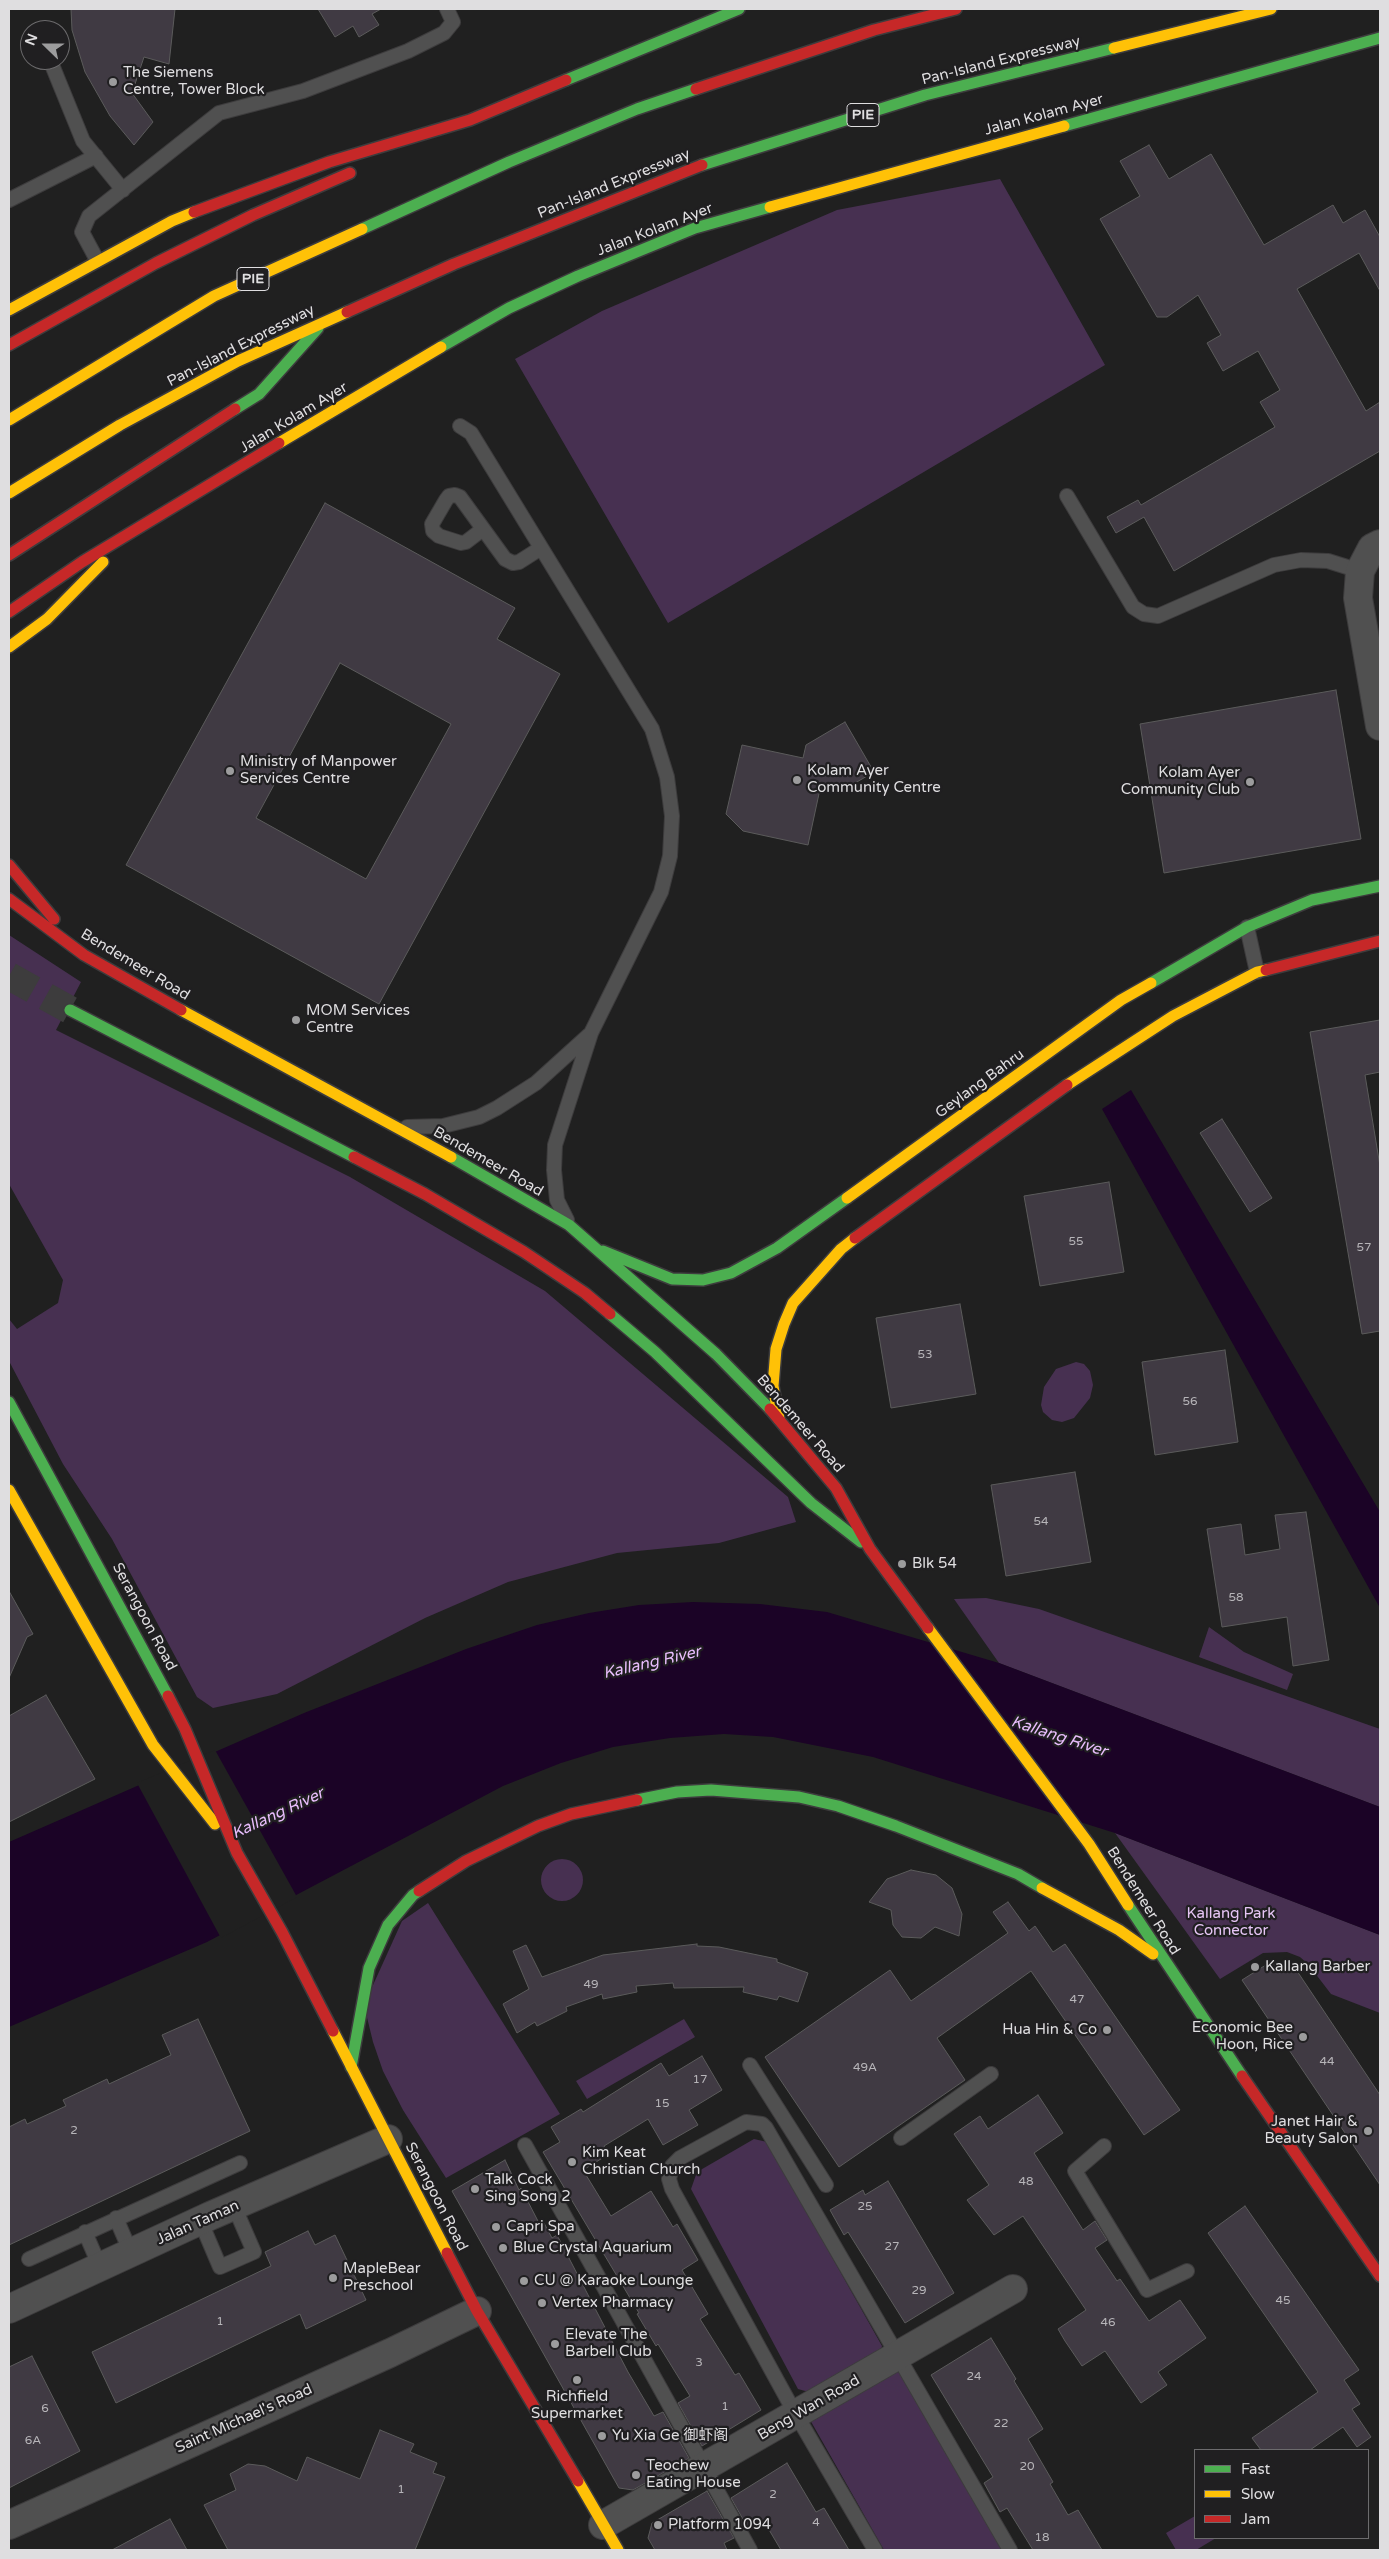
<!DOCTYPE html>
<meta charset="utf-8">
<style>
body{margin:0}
#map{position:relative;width:1389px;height:2559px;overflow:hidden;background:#202020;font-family:"Varela Round",sans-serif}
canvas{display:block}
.frame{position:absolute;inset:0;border:10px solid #dfdee0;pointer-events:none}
.legend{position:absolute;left:1194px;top:2449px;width:175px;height:90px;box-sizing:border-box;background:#201f21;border:1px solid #6c6b6d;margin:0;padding:6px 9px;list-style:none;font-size:15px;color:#dfdee0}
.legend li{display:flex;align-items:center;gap:10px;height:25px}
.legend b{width:25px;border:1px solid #6c6b6d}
.north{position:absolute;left:20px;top:20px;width:50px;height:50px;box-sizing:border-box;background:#201f21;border:1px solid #6c6b6d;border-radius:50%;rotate:292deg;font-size:14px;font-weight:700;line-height:20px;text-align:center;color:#dfdee0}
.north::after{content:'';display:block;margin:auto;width:18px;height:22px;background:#9c9c9d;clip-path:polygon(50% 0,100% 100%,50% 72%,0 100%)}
</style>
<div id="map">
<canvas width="1389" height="2559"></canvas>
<div class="frame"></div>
<ul class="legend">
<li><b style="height:6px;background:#4caf50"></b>Fast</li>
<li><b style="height:6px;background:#ffc107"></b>Slow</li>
<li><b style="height:6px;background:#c62828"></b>Jam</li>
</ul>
<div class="north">N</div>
</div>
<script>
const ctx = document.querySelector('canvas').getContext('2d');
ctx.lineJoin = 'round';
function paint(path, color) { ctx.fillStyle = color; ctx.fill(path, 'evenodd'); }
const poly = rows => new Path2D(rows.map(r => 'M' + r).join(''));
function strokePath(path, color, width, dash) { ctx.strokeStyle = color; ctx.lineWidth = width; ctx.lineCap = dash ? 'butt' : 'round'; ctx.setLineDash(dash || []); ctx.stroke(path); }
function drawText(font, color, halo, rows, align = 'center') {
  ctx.font = font + ' "Varela Round","Noto Sans SC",sans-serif'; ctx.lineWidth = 4.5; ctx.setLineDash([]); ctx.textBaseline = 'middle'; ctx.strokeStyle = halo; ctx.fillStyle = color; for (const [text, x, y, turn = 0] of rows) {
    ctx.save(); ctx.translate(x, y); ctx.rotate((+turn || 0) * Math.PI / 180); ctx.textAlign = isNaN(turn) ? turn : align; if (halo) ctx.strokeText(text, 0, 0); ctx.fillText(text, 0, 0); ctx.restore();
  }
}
paint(poly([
 [1000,179,1105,365,668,623,515,359,602,311,837,210],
 [9,935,81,982,56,1030,350,1177,545,1291,788,1497,796,1522,719,1543,617,1553,508,1582,425,1618,277,1694,213,1708,197,1697,112,1539,63,1464,9,1361,9,1319,17,1329,58,1303,63,1280,9,1184],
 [1076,1362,1084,1364,1090,1371,1093,1385,1090,1398,1074,1418,1062,1422,1052,1420,1043,1412,1041,1405,1044,1387,1056,1369],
 [986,1598,1039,1609,1380,1729,1380,1807,999,1663,954,1599],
 [1209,1627,1244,1652,1293,1674,1287,1690,1199,1657],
 [1115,1833,1380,1935,1380,2013,1331,1994,1308,1964,1300,1957,1287,1952,1263,1953,1220,1979],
 '541 1880a21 21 0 1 1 42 0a21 21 0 1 1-42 0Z',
 [428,1903,560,2114,446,2178,403,2110,383,2071,373,2042,364,2005,402,1921],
 [684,2019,695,2037,587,2099,576,2081],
 [754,2139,767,2142,882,2346,877,2363,816,2394,798,2389,691,2189,697,2172],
 [897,2367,1005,2550,884,2550,809,2418],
 [1195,2516,1195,2538,1216,2538,1196,2550,1176,2550,1166,2533]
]), '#473051');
paint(poly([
 [1131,1090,1380,1512,1380,1608,1102,1109],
 [693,1602,760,1604,827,1612,999,1663,1380,1807,1380,1935,1115,1833,873,1757,773,1737,724,1734,670,1738,613,1747,561,1763,503,1786,207,1942,9,2027,9,1842,304,1713,466,1649,537,1625,589,1613,639,1605]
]), '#1b0326');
paint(poly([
 [215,1750,297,1897,221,1938,137,1783]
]), '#202020');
const building = poly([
 [71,9,175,9,169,64,144,57,132,93,153,122,134,145,110,116,85,72,72,30,71,9],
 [318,9,381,9,372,14,379,25,359,37,353,26,335,37,318,9],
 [1149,145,1169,179,1211,154,1264,245,1333,205,1343,223,1365,210,1380,237,1380,291,1359,253,1297,289,1366,411,1380,402,1380,451,1174,571,1144,517,1116,533,1107,517,1138,500,1141,505,1275,427,1260,402,1280,390,1258,351,1223,371,1207,343,1221,335,1198,295,1167,317,1157,317,1100,219,1140,196,1120,161,1149,145],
 [325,503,515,608,497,639,560,674,379,1004,126,865,325,503],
 [340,663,451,724,366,879,256,818,340,663],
 [1336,690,1361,839,1164,873,1140,724,1336,690],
 [845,722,874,772,838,793,820,789,808,845,743,831,726,814,742,745,803,758,806,745,845,722],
 [1380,1020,1380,1072,1365,1075,1380,1166,1380,1331,1362,1334,1310,1032,1380,1020],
 [1222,1119,1272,1198,1250,1212,1200,1133,1222,1119],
 [1109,1182,1124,1272,1040,1286,1024,1196,1109,1182],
 [960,1304,976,1394,891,1408,876,1318,960,1304],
 [1225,1350,1238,1442,1155,1455,1142,1362,1225,1350],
 [1075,1472,1091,1562,1006,1576,991,1485,1075,1472],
 [1306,1512,1329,1660,1293,1666,1287,1617,1222,1627,1207,1529,1241,1524,1245,1555,1280,1549,1275,1515,1306,1512],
 [9,1591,33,1634,27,1637,9,1678,9,1591],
 [46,1695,95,1779,9,1822,9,1716,46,1695],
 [911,1870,936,1875,952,1888,962,1914,959,1936,935,1927,921,1938,902,1937,893,1925,891,1910,869,1902,887,1879,911,1870],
 [1008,1902,1029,1931,1035,1926,1053,1952,1065,1944,1180,2110,1144,2135,1031,1971,937,2038,965,2080,839,2167,765,2057,890,1970,911,2001,1008,1933,993,1912,1008,1902],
 [697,1944,697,1946,719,1947,777,1959,777,1962,808,1973,798,2002,779,1996,777,2000,743,1992,744,1987,674,1988,673,1983,636,1986,637,1992,603,1999,602,1994,566,2007,567,2011,537,2026,535,2022,517,2033,503,2004,529,1989,513,1951,526,1945,542,1977,603,1955,697,1944],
 [1269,1963,1295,1968,1380,2095,1380,2185,1242,1980,1269,1963],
 [198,2019,250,2131,9,2245,9,2127,25,2119,27,2124,66,2106,63,2100,107,2079,109,2084,171,2055,162,2035,198,2019],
 [702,2056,722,2090,689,2110,698,2125,663,2145,648,2119,604,2146,609,2154,583,2170,611,2216,651,2191,673,2227,677,2224,698,2260,682,2270,708,2314,700,2319,735,2375,739,2373,761,2410,702,2446,678,2403,690,2396,658,2344,656,2346,637,2314,639,2313,543,2152,560,2142,551,2127,581,2109,583,2112,661,2063,669,2076,702,2056],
 [1038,2095,1063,2133,1034,2153,1083,2230,1095,2221,1107,2240,1095,2248,1117,2281,1120,2279,1149,2321,1180,2300,1206,2338,1158,2372,1167,2385,1141,2403,1105,2351,1082,2366,1065,2341,1058,2329,1086,2310,1023,2216,994,2235,967,2200,989,2185,954,2134,980,2116,988,2129,1038,2095],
 [505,2160,519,2190,521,2188,540,2225,544,2223,552,2238,557,2235,628,2372,654,2416,663,2412,689,2458,633,2490,619,2488,452,2191,505,2160],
 [888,2181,954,2293,905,2323,848,2232,844,2235,830,2210,863,2190,865,2195,888,2181],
 [1245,2206,1359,2370,1344,2380,1360,2404,1352,2409,1371,2437,1357,2447,1343,2427,1310,2450,1261,2450,1252,2438,1318,2392,1208,2233,1245,2206],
 [308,2231,315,2245,335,2235,366,2300,306,2329,300,2314,116,2403,92,2352,271,2266,265,2252,308,2231],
 [991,2338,1016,2379,1014,2381,1043,2429,1028,2439,1053,2482,1050,2484,1068,2515,1078,2510,1102,2550,1033,2550,1007,2508,1000,2512,984,2483,993,2477,931,2375,991,2338],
 [32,2356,80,2451,9,2488,9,2367,32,2356],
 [380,2430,414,2444,410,2452,437,2463,433,2473,445,2477,415,2550,228,2550,204,2505,236,2490,230,2474,248,2464,265,2466,297,2481,307,2457,360,2479,380,2430],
 [787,2463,816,2512,824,2508,849,2550,781,2550,765,2523,749,2530,731,2498,787,2463],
 [707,2491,734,2538,724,2543,727,2550,655,2550,648,2538,652,2523,707,2491],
 [170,2519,187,2550,112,2550,170,2519]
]);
paint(building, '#403a43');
strokePath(building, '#5b5b5b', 1);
strokePath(poly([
 [9,976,70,1010]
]), '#3d3c3d', 28, [28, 14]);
const lane = poly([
 [50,60,83,141,123,190],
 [9,200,96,156],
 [97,260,82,232,89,216,219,113,303,91,408,51,444,33,453,22,447,9],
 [460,426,471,433,652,729,667,777,672,816,670,856,661,892,591,1033,555,1145,554,1170,557,1200,567,1220],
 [1067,496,1133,607,1144,614,1158,616,1274,565,1301,560,1328,561,1360,571],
 [483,529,466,542,461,543,439,536,433,531,432,524,446,500,449,496,455,495,460,497,505,559,513,563,519,562,541,548],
 [1247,927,1257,972],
 [407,1127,443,1126,479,1117,497,1108,536,1083,589,1035],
 [750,2065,826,2185],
 [901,2138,991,2074],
 [525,2145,750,2550],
 [1104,2146,1075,2171,1147,2290,1187,2271],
 [116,2218,131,2253],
 [200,2220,220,2267,254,2252,234,2206],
 [85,2232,100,2267],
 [29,2259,240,2163],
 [875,2550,790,2404,672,2189,669,2179,672,2166,680,2158,746,2122,762,2124,766,2128,1010,2550]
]);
const street = poly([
 [1380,544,1372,548,1360,571,1358,598,1380,726],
 [9,2309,210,2216,388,2139],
 [9,2525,390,2353,477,2311],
 [603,2525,1013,2289]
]);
const fast = poly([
 [566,80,739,9],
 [1064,126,1380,38],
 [702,165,925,95,1114,48],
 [362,229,509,162,637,109,696,89],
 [441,347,509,308,578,276,695,228,770,207],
 [235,409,259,394,318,328],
 [1151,983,1247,927,1312,900,1380,886],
 [70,1010,354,1157],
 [451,1157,569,1225,716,1354,770,1409],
 [603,1251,672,1279,703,1280,731,1273,777,1248,847,1198],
 [610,1314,655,1352,811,1503,861,1542],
 [9,1402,168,1696],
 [637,1800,677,1792,711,1790,799,1797,838,1806,896,1826,1018,1874,1042,1888],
 [1128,1905,1242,2076],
 [351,2067,369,1968,388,1925,413,1895,419,1891]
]);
const slow = poly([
 [1114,48,1271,9],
 [770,207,1064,126],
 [9,310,172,221,194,212],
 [9,420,214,296,362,229],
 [279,443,441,347],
 [9,493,120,425,238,361,347,312],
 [9,647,47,619,103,562],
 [181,1010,451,1157],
 [1067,1085,1173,1016,1257,972,1266,970],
 [847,1198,1121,1000,1151,983],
 [779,1419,773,1386,776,1349,784,1324,793,1303,841,1249,855,1238],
 [9,1490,153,1745,215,1824],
 [928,1628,1089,1844,1128,1905],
 [1042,1888,1119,1930,1153,1954],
 [333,2031,447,2253],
 [578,2481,618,2550]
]);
const jam = poly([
 [696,89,874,30,956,9],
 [194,212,329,162,470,120,566,80],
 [347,312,454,264,702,165],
 [9,345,156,263,253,215,350,173],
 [9,555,235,409],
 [9,612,82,562,279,443],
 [9,865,54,919],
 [9,899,84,955,181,1010],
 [1266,970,1380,941],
 [354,1157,425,1194,524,1252,585,1293,610,1314],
 [855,1238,1067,1085],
 [770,1409,836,1488,870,1549,928,1628],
 [168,1696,185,1729,237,1853,282,1932,333,2031],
 [419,1891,466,1861,538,1826,571,1814,637,1800],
 [1242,2076,1380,2276],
 [447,2253,477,2311,578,2481]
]);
strokePath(lane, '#3d3c3d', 16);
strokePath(street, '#3d3c3d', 30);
strokePath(fast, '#3d3c3d', 14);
strokePath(slow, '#3d3c3d', 14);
strokePath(jam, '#3d3c3d', 14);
strokePath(lane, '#505050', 14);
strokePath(street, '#505050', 28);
strokePath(fast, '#4caf50', 11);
strokePath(slow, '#ffc107', 11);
strokePath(jam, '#c62828', 11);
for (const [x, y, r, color] of [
 [113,82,5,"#9c9c9d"],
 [230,771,5,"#9c9c9d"],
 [797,780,5,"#9c9c9d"],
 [1250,782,5,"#9c9c9d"],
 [296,1020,5,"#9c9c9d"],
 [902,1564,5,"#9c9c9d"],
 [1255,1967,5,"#9c9c9d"],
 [1107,2030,5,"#9c9c9d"],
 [1303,2037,5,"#9c9c9d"],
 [1368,2131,5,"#9c9c9d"],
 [572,2162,5,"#9c9c9d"],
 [475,2189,5,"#9c9c9d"],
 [496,2227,5,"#9c9c9d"],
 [503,2248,5,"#9c9c9d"],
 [333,2278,5,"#9c9c9d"],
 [524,2281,5,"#9c9c9d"],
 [542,2303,5,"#9c9c9d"],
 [555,2344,5,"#9c9c9d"],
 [577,2380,5,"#9c9c9d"],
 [602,2436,5,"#9c9c9d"],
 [636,2475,5,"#9c9c9d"],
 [658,2525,5,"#9c9c9d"]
]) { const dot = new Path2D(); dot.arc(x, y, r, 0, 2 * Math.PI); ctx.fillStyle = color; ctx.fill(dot); strokePath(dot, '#201f21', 2); }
drawText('12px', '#b7b5b9', null, [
 ["55",1076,1242],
 ["57",1364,1248],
 ["53",925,1355],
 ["56",1190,1402],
 ["54",1041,1522],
 ["58",1236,1598],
 ["49",591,1985],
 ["47",1077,2000],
 ["44",1327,2062],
 ["49A",865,2068],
 ["17",700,2080],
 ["15",662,2104],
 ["2",74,2131],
 ["48",1026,2182],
 ["25",865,2207],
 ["27",892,2247],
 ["29",919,2291],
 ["45",1283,2301],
 ["1",220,2322],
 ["46",1108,2323],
 ["3",699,2363],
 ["24",974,2377],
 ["1",725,2407],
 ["6",45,2409],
 ["22",1001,2424],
 ["6A",33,2441],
 ["20",1027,2467],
 ["1",401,2490],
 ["2",773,2495],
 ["4",816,2523],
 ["18",1042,2538]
]);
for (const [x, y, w] of [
 [863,115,32],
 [253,279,32]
]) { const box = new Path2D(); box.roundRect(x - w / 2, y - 11.5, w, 23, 4); ctx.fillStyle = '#201f21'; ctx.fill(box); strokePath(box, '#dfdee0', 1); }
drawText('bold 14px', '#dfdee0', null, [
 ["PIE",863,115],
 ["PIE",253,279]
]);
drawText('15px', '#dfdee0', '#201f21', [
 ["Pan-Island Expressway",1001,61,-14],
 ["Jalan Kolam Ayer",1044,115,-15],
 ["Pan-Island Expressway",614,184,-22],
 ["Jalan Kolam Ayer",655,230,-21],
 ["Pan-Island Expressway",241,346,-27],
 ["Jalan Kolam Ayer",294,418,-31],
 ["Bendemeer Road",135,965,31],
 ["Geylang Bahru",980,1084,-36],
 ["Bendemeer Road",488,1162,30],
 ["Bendemeer Road",800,1424,49],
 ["Serangoon Road",144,1617,62],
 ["Bendemeer Road",1143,1901,58],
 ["Serangoon Road",436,2197,63],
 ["Jalan Taman",198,2223,-24],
 ["Beng Wan Road",809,2408,-30],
 ["Saint Michael's Road",244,2419,-24]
]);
drawText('15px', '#dfdee0', '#201f21', [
 ["The Siemens",123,73],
 ["Centre, Tower Block",123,90],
 ["Ministry of Manpower",240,762],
 ["Services Centre",240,779],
 ["Kolam Ayer",807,771],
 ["Community Centre",807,788],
 ["Kolam Ayer",1240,773,"right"],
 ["Community Club",1240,790,"right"],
 ["MOM Services",306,1011],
 ["Centre",306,1028],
 ["Blk 54",912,1564],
 ["Kallang Barber",1265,1967],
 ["Economic Bee",1293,2028,"right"],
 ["Hoon, Rice",1293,2045,"right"],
 ["Hua Hin & Co",1097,2030,"right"],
 ["Janet Hair &",1358,2122,"right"],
 ["Beauty Salon",1358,2139,"right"],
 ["Kim Keat",582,2153],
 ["Christian Church",582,2170],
 ["Talk Cock",485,2180],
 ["Sing Song 2",485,2197],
 ["Capri Spa",506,2227],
 ["Blue Crystal Aquarium",513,2248],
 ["MapleBear",343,2269],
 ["Preschool",343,2286],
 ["CU @ Karaoke Lounge",534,2281],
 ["Vertex Pharmacy",552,2303],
 ["Elevate The",565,2335],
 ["Barbell Club",565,2352],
 ["Richfield",577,2397,"center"],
 ["Supermarket",577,2414,"center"],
 ["Yu Xia Ge 御虾阁",612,2436],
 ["Teochew",646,2466],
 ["Eating House",646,2483],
 ["Platform 1094",668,2525]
], 'left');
drawText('15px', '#e6c5f5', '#201f21', [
 ["Kallang Park",1231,1914],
 ["Connector",1231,1931]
]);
drawText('italic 16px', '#e8bdfc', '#201f21', [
 ["Kallang River",652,1663,-13],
 ["Kallang River",1059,1737,18],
 ["Kallang River",278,1814,-25]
]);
</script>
